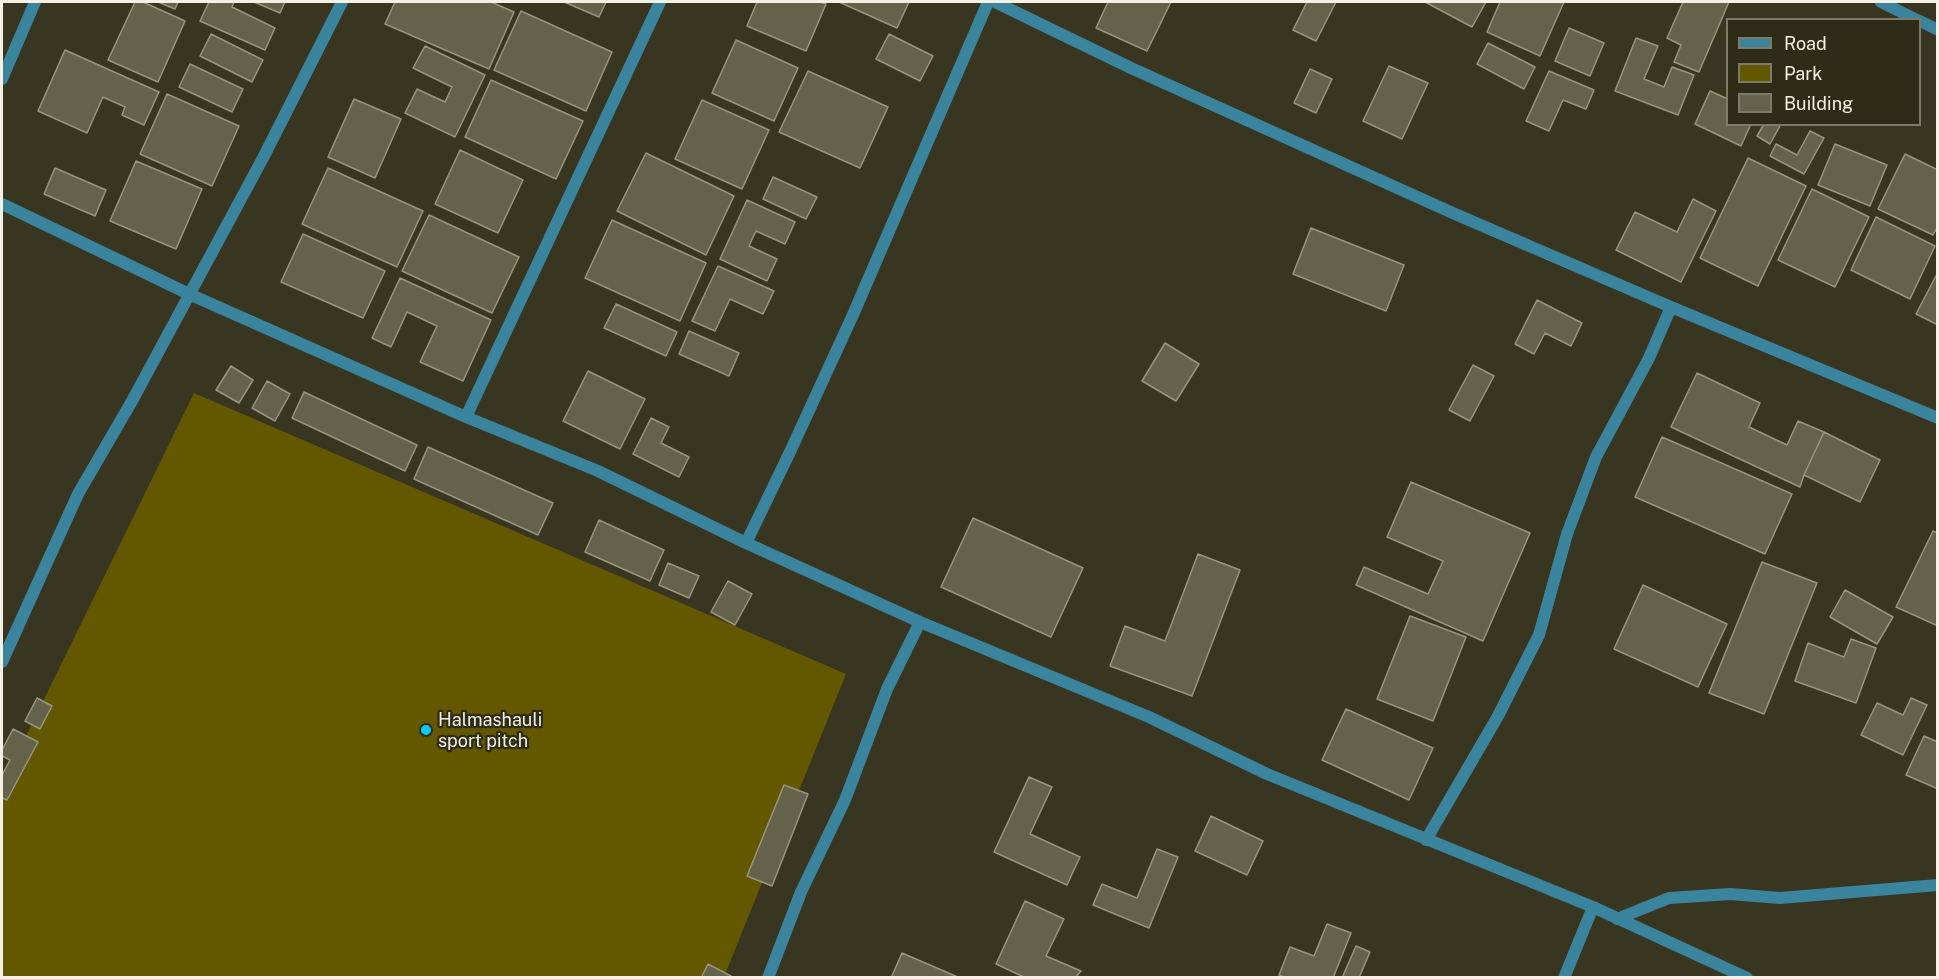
<!DOCTYPE html>
<style>
body{margin:0}
#map{position:relative;width:1939px;height:979px;overflow:hidden;background:#383520;font-family:"Public Sans",sans-serif}
canvas{display:block}
.frame{position:absolute;inset:0;border:3px solid #f2f1e4;pointer-events:none}
.legend{position:absolute;left:1726px;top:18px;width:195px;height:108px;box-sizing:border-box;background:#2e2b16;border:2px solid #7c7a68;margin:0;padding:8px 10px;list-style:none;font-size:18px;color:#f2f1e4}
.legend li{display:flex;align-items:center;gap:12px;height:30px}
.legend b{width:30px;border:2px solid #7c7a68}
</style>
<div id="map">
<canvas width="1939" height="979"></canvas>
<div class="frame"></div>
<ul class="legend">
<li><b style="height:8px;background:#3b849d"></b>Road</li>
<li><b style="height:16px;background:#635700"></b>Park</li>
<li><b style="height:16px;background:#65624c"></b>Building</li>
</ul>
</div>
<script>
const ctx = document.querySelector('canvas').getContext('2d');
ctx.lineJoin = 'round';
function paint(path, color) { ctx.fillStyle = color; ctx.fill(path, 'evenodd'); }
const poly = rows => new Path2D(rows.map(r => 'M' + r).join(''));
function strokePath(path, color, width, dash) { ctx.strokeStyle = color; ctx.lineWidth = width; ctx.lineCap = dash ? 'butt' : 'round'; ctx.setLineDash(dash || []); ctx.stroke(path); }
function drawText(font, color, halo, rows, align = 'center') {
  ctx.font = font + ' "Public Sans",sans-serif'; ctx.lineWidth = 4.5; ctx.setLineDash([]); ctx.textBaseline = 'middle'; ctx.strokeStyle = halo; ctx.fillStyle = color; for (const [text, x, y, turn = 0] of rows) {
    ctx.save(); ctx.translate(x, y); ctx.rotate((+turn || 0) * Math.PI / 180); ctx.textAlign = isNaN(turn) ? turn : align; if (halo) ctx.strokeText(text, 0, 0); ctx.fillText(text, 0, 0); ctx.restore();
  }
}
paint(poly([
 [194,393,846,674,724,977,2,977,2,785]
]), '#635700');
const building = poly([
 [135,2,143,2,185,21,158,82,108,60,135,2],
 [158,2,178,2,175,9,158,2],
 [209,2,234,2,232,7,275,28,265,50,200,21,209,2],
 [254,2,285,2,280,13,254,2],
 [395,2,491,2,514,12,489,69,385,24,395,2],
 [564,2,606,2,599,17,564,2],
 [757,2,820,2,826,4,806,51,747,26,757,2],
 [839,2,909,2,897,28,839,2],
 [1108,2,1171,2,1147,51,1096,28,1108,2],
 [1307,2,1336,2,1316,41,1293,30,1307,2],
 [1425,2,1486,2,1472,27,1425,2],
 [1500,2,1564,2,1540,56,1487,32,1500,2],
 [1683,2,1729,2,1699,72,1674,62,1681,45,1667,38,1683,2],
 [521,11,612,52,586,111,494,70,521,11],
 [1569,28,1604,43,1590,76,1555,61,1569,28],
 [211,34,263,60,252,82,200,56,211,34],
 [889,34,933,56,920,81,876,59,889,34],
 [1636,38,1658,46,1644,79,1664,87,1672,67,1694,75,1678,115,1615,91,1636,38],
 [736,40,798,68,774,121,712,93,736,40],
 [1488,43,1535,67,1524,89,1477,64,1488,43],
 [425,46,485,75,455,137,405,113,417,89,445,102,452,87,413,68,425,46],
 [65,50,159,92,144,125,122,115,125,107,103,97,87,133,38,111,65,50],
 [190,64,243,89,232,112,179,87,190,64],
 [1389,66,1428,83,1402,139,1363,121,1389,66],
 [1310,69,1332,79,1316,113,1294,103,1310,69],
 [808,71,888,107,860,168,779,132,808,71],
 [1549,71,1594,90,1586,109,1563,100,1549,131,1526,121,1549,71],
 [491,80,583,121,556,179,465,137,491,80],
 [1710,91,1728,99,1728,124,1751,124,1741,146,1695,124,1710,91],
 [167,94,239,126,212,186,140,154,167,94],
 [354,99,401,119,375,178,328,157,354,99],
 [702,100,769,130,742,189,675,159,702,100],
 [1764,124,1781,124,1770,144,1757,136,1764,124],
 [1810,131,1824,138,1804,174,1770,156,1776,144,1797,155,1810,131],
 [1835,144,1887,165,1870,206,1818,185,1835,144],
 [460,150,523,180,498,233,435,204,460,150],
 [646,153,734,196,706,255,617,211,646,153],
 [1905,154,1938,170,1938,226,1933,235,1878,209,1905,154],
 [1748,158,1806,186,1758,286,1700,258,1748,158],
 [136,161,202,189,176,249,110,221,136,161],
 [55,168,106,190,95,216,44,194,55,168],
 [328,168,423,211,397,267,302,224,328,168],
 [773,177,817,197,806,219,763,199,773,177],
 [1812,189,1869,217,1835,287,1778,260,1812,189],
 [1693,199,1716,211,1681,282,1616,250,1635,212,1677,232,1693,199],
 [747,200,795,222,785,244,756,231,749,246,777,259,767,281,720,259,747,200],
 [429,215,519,257,492,313,402,271,429,215],
 [1876,217,1935,246,1910,299,1851,270,1876,217],
 [612,220,706,263,680,321,585,278,612,220],
 [1311,228,1404,265,1386,311,1293,274,1311,228],
 [303,234,385,271,363,318,281,282,303,234],
 [718,266,774,291,763,314,730,299,715,331,692,321,718,266],
 [1938,272,1938,325,1916,314,1938,272],
 [400,278,491,320,463,381,420,362,437,326,407,312,391,347,372,338,400,278],
 [1537,300,1582,323,1571,346,1545,333,1534,354,1515,344,1537,300],
 [616,304,677,332,666,356,604,328,616,304],
 [689,331,739,353,729,376,679,354,689,331],
 [1165,343,1199,364,1176,401,1142,381,1165,343],
 [1473,365,1494,376,1470,421,1449,410,1473,365],
 [231,366,253,380,239,403,216,390,231,366],
 [588,371,645,399,620,449,563,421,588,371],
 [1697,373,1760,403,1749,427,1787,445,1798,421,1824,432,1804,475,1800,487,1671,427,1697,373],
 [267,381,290,394,275,421,252,408,267,381],
 [304,392,417,445,405,471,292,418,304,392],
 [651,418,669,427,661,443,689,457,679,477,633,454,651,418],
 [1824,432,1880,460,1860,502,1804,475,1824,432],
 [1662,437,1792,494,1765,554,1635,497,1662,437],
 [428,447,553,503,538,535,414,479,428,447],
 [1411,482,1530,533,1483,641,1356,585,1364,567,1428,594,1443,561,1387,537,1411,482],
 [973,518,1083,568,1051,637,941,587,973,518],
 [599,520,664,550,650,581,585,552,599,520],
 [1933,531,1938,533,1938,626,1896,607,1933,531],
 [1198,554,1240,570,1192,696,1110,666,1125,626,1165,641,1198,554],
 [1762,562,1817,583,1764,714,1709,693,1762,562],
 [668,563,699,576,689,598,659,585,668,563],
 [728,581,752,594,735,625,711,612,728,581],
 [1643,585,1727,624,1698,687,1614,649,1643,585],
 [1845,590,1893,617,1877,644,1830,617,1845,590],
 [1410,616,1466,637,1433,721,1377,699,1410,616],
 [1851,639,1876,648,1856,703,1795,681,1808,643,1844,657,1851,639],
 [37,698,52,706,40,729,25,721,37,698],
 [1911,698,1927,705,1903,755,1861,735,1877,703,1903,715,1911,698],
 [1346,709,1433,748,1409,800,1322,760,1346,709],
 [13,729,38,742,7,800,2,798,2,775,10,760,2,756,2,750,13,729],
 [1924,736,1938,742,1938,789,1906,775,1924,736],
 [1029,777,1052,787,1030,834,1080,857,1067,885,994,852,1029,777],
 [784,785,808,794,772,886,747,876,784,785],
 [1211,816,1263,841,1247,875,1195,851,1211,816],
 [1157,849,1178,857,1149,928,1093,905,1102,884,1137,898,1157,849],
 [1025,901,1064,919,1046,956,1081,971,1075,978,1026,978,996,964,1025,901],
 [1327,924,1351,933,1333,978,1286,978,1279,975,1290,947,1314,956,1327,924],
 [1356,946,1370,952,1359,978,1342,978,1356,946],
 [902,953,960,978,891,978,902,953],
 [708,964,731,976,731,978,701,978,708,964]
]);
paint(building, '#65624c');
strokePath(building, '#98957d', 1.5);
strokePath(poly([
 [995,2,1131,68,1455,214,1671,307,1938,418],
 [1881,2,1917,20],
 [1920,21,1938,30],
 [2,79,35,2],
 [2,204,189,294,466,417,598,471,746,543,920,622,1149,717,1267,774,1593,907,1747,978],
 [466,417,660,2],
 [746,543,789,454,852,317,988,2],
 [2,662,78,494,132,401,263,158,342,2],
 [1426,840,1498,716,1539,635,1567,534,1596,457,1649,358,1671,307],
 [1617,919,1669,898,1730,894,1780,898,1938,885],
 [768,978,801,892,845,800,887,689,920,622],
 [1564,978,1593,907]
]), '#3b849d', 12);
for (const [x, y, r, color] of [
 [426,730,6,"#08cbfa"]
]) { const dot = new Path2D(); dot.arc(x, y, r, 0, 2 * Math.PI); ctx.fillStyle = color; ctx.fill(dot); strokePath(dot, '#2e2b16', 2); }
drawText('18px', '#f2f1e4', '#2e2b16', [
 ["Halmashauli",438,720],
 ["sport pitch",438,741]
], 'left');
</script>
